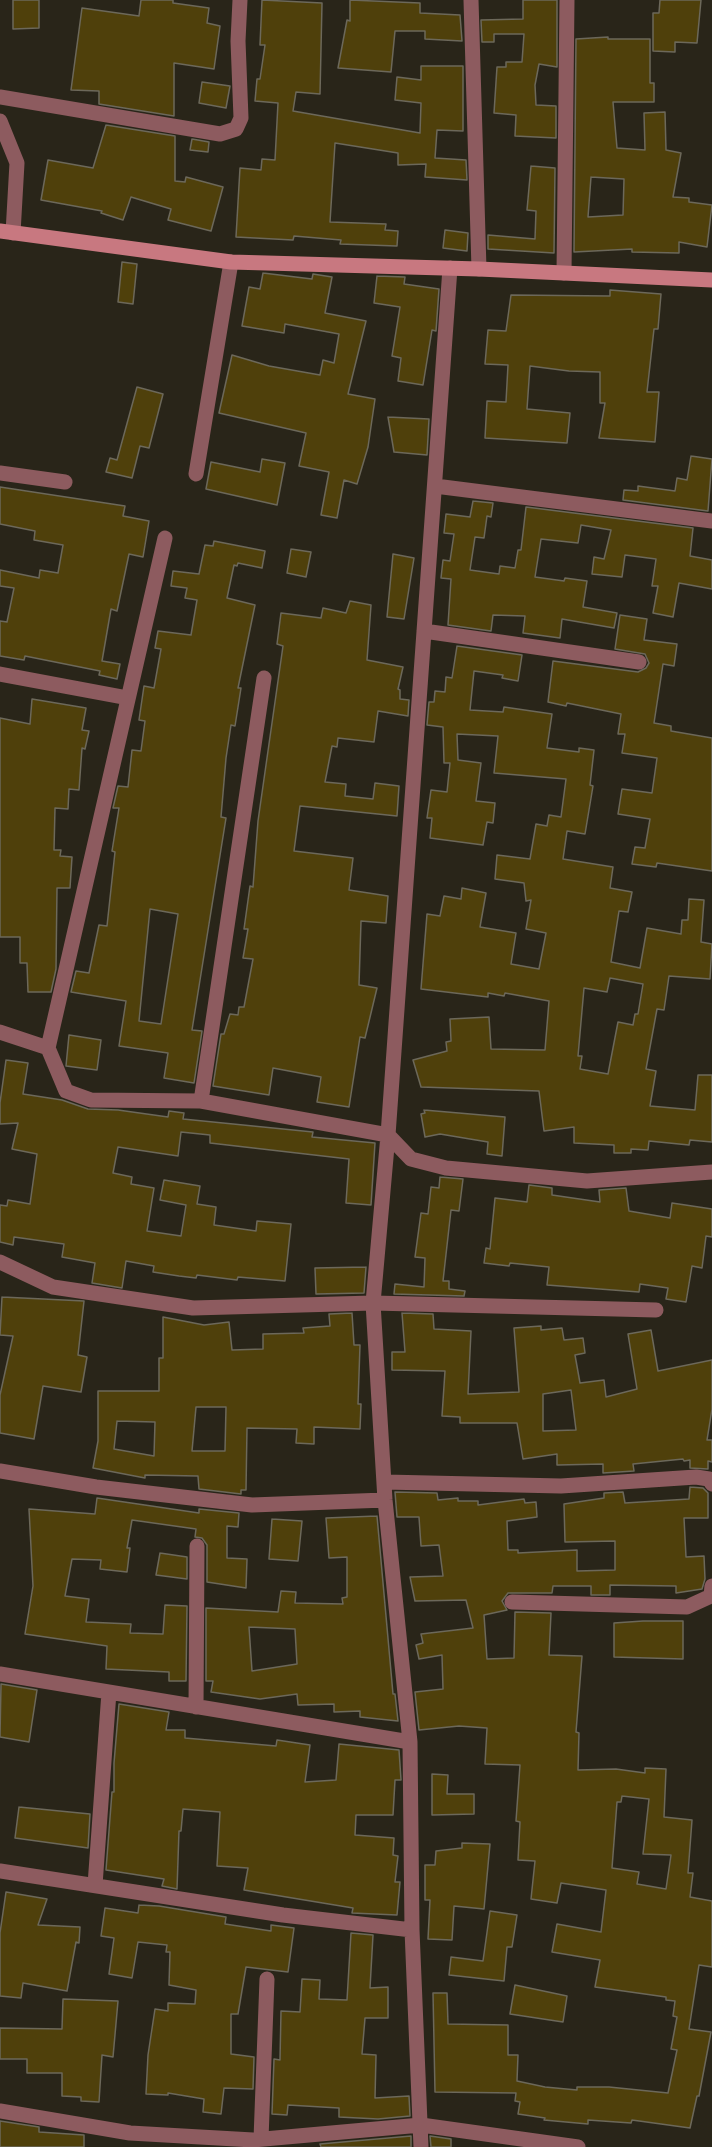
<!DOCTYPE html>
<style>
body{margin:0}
canvas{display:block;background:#292519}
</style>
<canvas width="712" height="2147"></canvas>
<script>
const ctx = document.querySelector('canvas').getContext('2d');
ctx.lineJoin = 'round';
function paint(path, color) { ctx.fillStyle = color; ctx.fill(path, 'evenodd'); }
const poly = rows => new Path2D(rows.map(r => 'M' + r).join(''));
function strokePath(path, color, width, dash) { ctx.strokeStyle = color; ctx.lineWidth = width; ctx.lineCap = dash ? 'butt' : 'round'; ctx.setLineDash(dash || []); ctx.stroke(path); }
const building = poly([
 [13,0,39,0,39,28,13,29,13,0],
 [141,0,173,0,173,3,209,8,207,23,220,26,214,69,174,63,174,116,99,104,99,91,71,90,82,8,139,16,141,0],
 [262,0,322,3,320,94,296,92,293,111,420,133,421,103,395,100,397,77,421,80,421,66,463,66,463,131,437,130,435,158,466,160,467,180,425,177,426,164,398,165,398,153,335,143,330,222,386,224,385,230,398,231,397,246,340,244,341,240,294,236,293,240,236,237,240,168,261,170,262,159,275,160,278,103,255,101,257,79,260,79,265,45,260,45,262,0],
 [350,0,420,3,420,13,460,15,462,41,425,39,425,31,395,31,391,72,338,68,347,20,350,21,350,0],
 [523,0,557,0,557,67,539,64,535,85,536,105,556,106,556,138,515,136,516,115,494,113,497,67,506,67,506,62,522,62,524,34,494,34,494,42,482,42,481,20,523,19,523,0],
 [660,0,701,0,697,43,675,42,675,52,653,51,653,13,659,13,660,0],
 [608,37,608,39,650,39,650,83,654,83,654,102,613,102,617,148,645,150,644,113,665,112,666,150,681,153,673,197,689,198,689,202,712,205,707,247,679,242,679,253,632,252,632,249,574,252,576,39,608,37],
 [591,177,624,179,623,215,588,217,591,177],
 [202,82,230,86,226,108,199,103,202,82],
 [106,125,175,136,175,181,185,182,186,177,223,187,211,231,168,220,171,209,131,197,123,220,101,213,102,211,41,200,48,160,93,168,106,125],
 [192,139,209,142,208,152,190,150,192,139],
 [531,166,555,168,554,253,488,249,488,235,535,239,536,211,527,210,531,166],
 [445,230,468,233,467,251,443,248,445,230],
 [122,262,137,264,133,304,118,302,122,262],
 [263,273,312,279,313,274,332,277,325,313,366,321,348,394,375,399,368,447,357,484,344,480,337,518,321,515,329,472,299,466,306,433,219,413,232,355,269,366,320,375,323,360,334,363,339,334,285,324,284,333,242,326,249,287,260,289,263,273],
 [377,276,405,277,404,284,439,289,436,331,432,330,423,385,398,381,401,358,392,356,400,307,374,303,377,276],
 [610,290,661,294,658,329,654,329,647,392,659,392,655,442,599,438,605,403,600,403,600,372,569,371,530,366,527,409,570,413,567,443,485,438,487,401,506,402,508,365,485,364,488,330,506,331,511,295,610,296,610,290],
 [137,387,163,394,149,448,140,446,132,478,106,472,110,458,117,460,137,387],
 [388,417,429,419,427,455,394,452,388,417],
 [691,456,712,459,708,511,623,500,624,490,638,491,638,486,675,491,677,478,687,480,691,456],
 [262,459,285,463,277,505,206,489,211,462,260,472,262,459],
 [0,487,125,506,123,516,149,521,143,557,129,554,117,611,111,609,102,661,120,664,117,679,99,675,100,671,25,656,24,660,0,656,0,621,7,622,14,588,0,586,0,570,39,578,40,570,58,573,63,545,34,540,35,531,0,524,0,487],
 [473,501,493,503,491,517,487,516,484,538,475,537,470,570,499,574,500,566,515,568,518,550,521,550,526,507,693,528,690,556,712,560,712,589,679,583,673,617,653,613,658,586,652,586,656,559,625,555,622,577,592,574,594,557,604,559,611,530,581,525,578,543,541,539,535,577,564,581,565,578,587,581,583,607,617,613,614,628,562,619,560,638,523,633,525,616,493,615,491,631,448,625,451,579,441,578,443,560,450,561,454,534,444,533,446,514,470,517,473,501],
 [214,541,265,551,262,568,238,563,237,566,234,565,227,598,255,605,238,688,241,688,235,726,231,725,226,758,221,817,226,818,192,1030,202,1031,194,1083,164,1078,168,1053,119,1046,126,1001,71,992,76,971,89,973,99,925,107,926,115,852,112,851,119,808,113,808,118,786,128,787,132,750,141,751,145,721,139,720,144,686,154,688,161,649,155,648,158,631,191,635,197,600,185,598,187,588,171,586,173,571,199,574,205,545,213,546,214,541],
 [150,909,178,914,161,1024,139,1021,150,909],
 [291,549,311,552,306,577,287,573,291,549],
 [393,554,414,558,404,619,387,617,393,554],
 [350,601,371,605,367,660,403,667,398,689,400,690,400,699,409,700,408,716,378,711,374,742,338,738,337,747,332,746,325,782,346,784,345,796,373,799,375,783,399,786,397,816,300,806,294,851,353,858,349,890,388,896,386,923,361,921,359,985,377,988,365,1038,360,1037,349,1107,317,1102,321,1077,273,1068,269,1095,213,1086,221,1034,224,1034,230,1014,238,1015,239,1007,244,1007,253,959,243,958,248,929,244,929,250,886,253,887,258,821,283,646,277,644,281,613,321,618,323,608,346,613,350,601],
 [620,615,647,619,644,640,677,644,674,666,663,664,654,723,671,726,671,731,712,738,712,871,657,863,656,867,632,864,635,847,645,848,650,819,618,814,622,789,652,793,657,758,622,753,625,734,618,734,621,714,567,703,566,706,548,702,553,661,638,672,646,668,649,663,645,654,615,649,620,615],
 [457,646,522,655,518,681,502,678,503,675,474,671,470,710,503,712,504,707,552,714,547,748,579,752,579,748,594,750,590,785,593,786,585,834,567,831,563,859,613,867,610,888,632,892,628,912,619,911,611,962,640,968,647,928,681,934,682,920,688,920,689,899,704,900,701,942,712,944,710,979,669,976,664,1010,657,1009,646,1069,656,1071,650,1106,695,1110,698,1075,712,1075,712,1142,690,1140,689,1145,649,1141,648,1150,631,1149,631,1153,614,1153,614,1145,574,1143,574,1127,544,1131,539,1091,421,1087,413,1060,447,1051,446,1042,451,1041,450,1019,489,1017,491,1049,545,1050,549,1001,505,993,504,996,488,993,488,997,421,989,427,914,440,916,444,896,461,899,462,888,486,893,480,927,516,933,511,964,539,969,546,933,526,929,531,900,526,901,524,883,495,879,497,855,530,859,536,824,547,826,549,815,561,817,566,779,494,773,498,736,457,734,458,760,481,763,476,801,495,803,493,823,487,822,483,845,430,838,432,818,427,818,431,790,447,792,450,763,444,763,443,727,427,725,429,702,434,702,435,691,445,692,446,677,452,678,457,646],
 [610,978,643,984,638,1014,635,1014,633,1025,618,1022,608,1074,580,1069,582,1056,578,1056,584,988,607,992,610,978],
 [32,699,86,708,82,730,89,731,85,749,82,748,79,790,69,789,68,809,55,808,54,850,61,850,60,856,72,857,70,888,57,888,56,969,51,992,28,992,27,963,20,963,20,937,0,937,0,718,30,724,32,699],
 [69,1035,101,1040,97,1070,66,1066,69,1035],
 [6,1060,28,1063,23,1094,62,1100,88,1109,118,1110,168,1117,169,1111,184,1113,183,1119,313,1132,312,1137,375,1143,371,1205,346,1203,349,1159,210,1143,210,1135,181,1132,178,1156,118,1147,113,1173,132,1177,131,1184,154,1188,147,1231,181,1236,186,1205,160,1200,164,1180,200,1186,197,1204,216,1207,214,1225,256,1231,257,1221,291,1224,285,1281,238,1277,237,1280,197,1275,196,1278,179,1276,153,1272,154,1266,126,1261,122,1288,92,1283,95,1263,62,1257,64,1244,14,1237,13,1245,0,1242,0,1205,7,1206,8,1200,30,1204,37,1154,12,1149,18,1123,0,1124,0,1103,6,1060],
 [424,1110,505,1117,502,1156,487,1154,488,1142,440,1134,425,1137,421,1114,425,1113,424,1110],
 [440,1177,463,1179,459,1211,451,1210,443,1281,449,1281,449,1289,465,1291,464,1296,394,1294,395,1284,424,1287,425,1258,415,1257,421,1213,428,1214,431,1187,439,1188,440,1177],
 [529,1185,552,1188,552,1195,600,1202,599,1190,626,1188,629,1211,670,1218,672,1203,712,1209,712,1237,706,1236,702,1268,692,1266,686,1302,666,1299,668,1288,640,1284,639,1292,547,1285,549,1267,510,1263,509,1266,484,1263,486,1248,490,1249,495,1198,527,1202,529,1185],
 [366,1267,364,1293,316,1294,315,1268,366,1267],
 [2,1297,84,1301,78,1355,87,1357,81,1392,43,1386,34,1439,0,1433,0,1395,13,1336,0,1335,2,1297],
 [352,1313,354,1345,360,1345,358,1404,361,1404,360,1429,314,1427,314,1444,296,1443,297,1429,247,1428,246,1490,241,1490,241,1494,199,1489,198,1476,145,1475,145,1478,93,1468,98,1441,98,1391,159,1391,159,1358,163,1358,163,1317,204,1325,229,1322,232,1350,263,1349,263,1334,304,1333,303,1328,330,1326,329,1314,352,1313],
 [196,1407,226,1407,225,1451,192,1451,196,1407],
 [117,1421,155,1422,154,1456,114,1449,117,1421],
 [402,1313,433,1314,434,1329,471,1331,468,1394,519,1392,514,1328,541,1326,541,1330,562,1328,564,1340,583,1338,585,1353,575,1355,580,1383,604,1380,606,1397,637,1389,628,1334,651,1330,658,1371,712,1360,712,1409,707,1440,712,1440,712,1462,708,1461,708,1469,690,1468,690,1460,684,1461,683,1459,633,1464,634,1471,603,1473,603,1464,557,1465,557,1454,523,1459,517,1423,460,1423,460,1417,442,1416,445,1371,392,1370,392,1352,405,1352,402,1313],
 [571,1390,576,1430,543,1431,543,1394,571,1390],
 [690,1487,703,1488,708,1493,708,1518,684,1518,686,1557,704,1556,705,1579,702,1589,676,1593,676,1586,610,1585,610,1595,591,1595,591,1586,553,1586,552,1593,508,1593,502,1601,507,1610,484,1615,487,1659,514,1658,515,1612,551,1613,549,1655,582,1656,576,1732,579,1733,578,1770,616,1769,645,1773,645,1768,666,1769,664,1817,692,1820,688,1873,693,1873,690,1897,712,1901,712,1967,699,1965,689,2029,711,2032,699,2096,697,2096,690,2128,632,2120,631,2123,588,2120,588,2124,544,2120,545,2118,518,2114,520,2102,515,2101,516,2093,435,2092,433,1993,447,1993,448,2024,508,2025,508,2055,518,2055,517,2081,545,2087,577,2090,577,2087,609,2087,668,2093,677,2050,671,2049,677,2017,673,2016,675,2001,666,2000,666,1997,595,1987,600,1960,552,1952,557,1924,601,1932,606,1890,561,1883,557,1903,531,1899,535,1861,518,1860,520,1822,516,1821,520,1765,485,1764,487,1728,459,1726,419,1730,415,1692,443,1689,442,1655,419,1659,416,1645,423,1643,421,1634,473,1628,466,1600,415,1601,410,1577,443,1576,439,1545,421,1546,419,1517,397,1517,395,1492,437,1493,438,1500,458,1498,458,1501,478,1501,478,1505,524,1499,525,1503,536,1502,537,1517,507,1521,508,1550,518,1550,518,1553,577,1550,577,1571,615,1570,615,1541,565,1542,564,1504,604,1498,604,1493,623,1492,625,1503,689,1499,690,1487],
 [622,1796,649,1799,643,1854,671,1855,666,1889,637,1884,639,1872,612,1868,617,1802,621,1802,622,1796],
 [97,1498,199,1513,199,1509,239,1513,238,1527,227,1526,227,1558,247,1559,246,1588,207,1582,207,1545,202,1538,195,1537,196,1529,132,1520,127,1548,130,1548,127,1572,100,1569,101,1560,72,1559,65,1596,89,1599,86,1622,131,1624,130,1633,163,1634,165,1605,187,1606,186,1681,169,1681,169,1672,106,1669,107,1646,25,1634,33,1586,29,1509,95,1514,97,1498],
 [377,1516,393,1694,395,1694,398,1721,360,1717,360,1711,334,1712,334,1704,298,1705,297,1694,260,1699,211,1692,213,1681,206,1681,206,1608,278,1612,281,1591,296,1592,295,1603,343,1604,342,1598,347,1597,347,1557,329,1558,326,1518,377,1516],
 [249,1627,295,1629,297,1664,252,1671,249,1627],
 [272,1519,302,1521,298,1561,269,1559,272,1519],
 [160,1553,187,1557,187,1579,156,1575,160,1553],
 [643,1621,683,1621,683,1659,614,1657,614,1623,643,1621],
 [1,1684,37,1690,29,1742,0,1737,1,1684],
 [119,1704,169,1712,166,1730,185,1730,185,1738,276,1746,277,1740,310,1745,305,1782,336,1780,339,1744,399,1750,401,1780,395,1780,393,1815,356,1815,355,1835,394,1838,393,1855,398,1856,395,1882,400,1882,397,1915,352,1913,353,1908,244,1890,248,1868,217,1866,220,1812,183,1809,181,1831,179,1831,177,1889,162,1886,164,1879,106,1870,112,1792,114,1792,114,1763,119,1704],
 [432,1774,448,1775,447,1794,474,1794,474,1814,432,1815,432,1774],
 [19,1807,90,1814,88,1848,15,1838,19,1807],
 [462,1843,490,1844,484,1909,454,1906,452,1940,428,1939,430,1900,425,1900,425,1865,435,1865,436,1851,462,1848,462,1843],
 [6,1892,47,1899,38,1925,80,1927,79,1943,76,1942,67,1991,23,1983,21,1998,0,1996,0,1933,6,1892],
 [139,1905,159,1906,226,1917,225,1924,271,1931,271,1925,294,1928,288,1972,246,1967,238,2014,231,2014,231,2054,254,2057,253,2089,224,2088,221,2114,203,2112,204,2099,168,2093,168,2095,146,2094,148,2055,155,2009,168,2011,168,2003,195,2004,196,1990,169,1985,170,1952,166,1952,167,1945,138,1942,132,1978,109,1974,114,1938,101,1936,105,1908,138,1913,139,1905],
 [490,1911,517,1915,512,1947,507,1947,504,1981,449,1975,451,1957,483,1961,490,1911],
 [351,1933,373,1935,370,1988,388,1987,388,2018,365,2018,362,2054,376,2055,375,2098,409,2096,410,2116,378,2119,339,2117,339,2108,288,2105,287,2115,272,2114,274,2059,280,2060,281,2011,300,2012,302,1979,320,1980,319,1999,347,2000,351,1933],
 [515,1985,567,1996,563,2022,510,2014,515,1985],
 [63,1999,118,2001,113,2057,102,2055,99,2102,81,2101,81,2097,62,2096,62,2073,27,2073,27,2059,0,2059,0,2028,62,2029,63,1999],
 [0,2121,39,2127,39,2132,84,2135,84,2147,0,2147,0,2121],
 [411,2136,411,2147,321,2147,320,2144,411,2136],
 [430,2136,451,2139,451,2147,431,2147,430,2136]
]);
paint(building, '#4f400b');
strokePath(building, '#6c685a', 1.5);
strokePath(poly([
 [471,0,479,269],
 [0,97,220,134,236,129,241,118,238,41,240,0],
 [0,121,17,163,13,233],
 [564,273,567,0],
 [0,473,65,482],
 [196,474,231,262],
 [435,486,712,521],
 [165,538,48,1048,66,1091,91,1100,201,1101,388,1135,411,1159,446,1168,587,1181,712,1172],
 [424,631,639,662],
 [0,674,128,698],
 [0,1032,48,1048],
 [201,1101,264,678],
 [0,1262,53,1287,193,1308,373,1303,656,1310],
 [0,1471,96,1487,252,1505,385,1500],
 [385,1482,561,1486,696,1477,709,1479,712,1484],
 [512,1602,687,1607,711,1596,712,1586],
 [0,1674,410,1742],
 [196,1707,197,1546],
 [0,1871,283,1915,412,1930],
 [95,1885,109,1692],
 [0,2111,130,2133,253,2140,421,2125,578,2147],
 [261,2139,267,1979],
 [421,2147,412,1930,410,1742,385,1500,373,1303,388,1135,450,268]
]), '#8d5b5f', 15);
strokePath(poly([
 [0,231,231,262,479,269,712,280]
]), '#c87880', 15);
</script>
